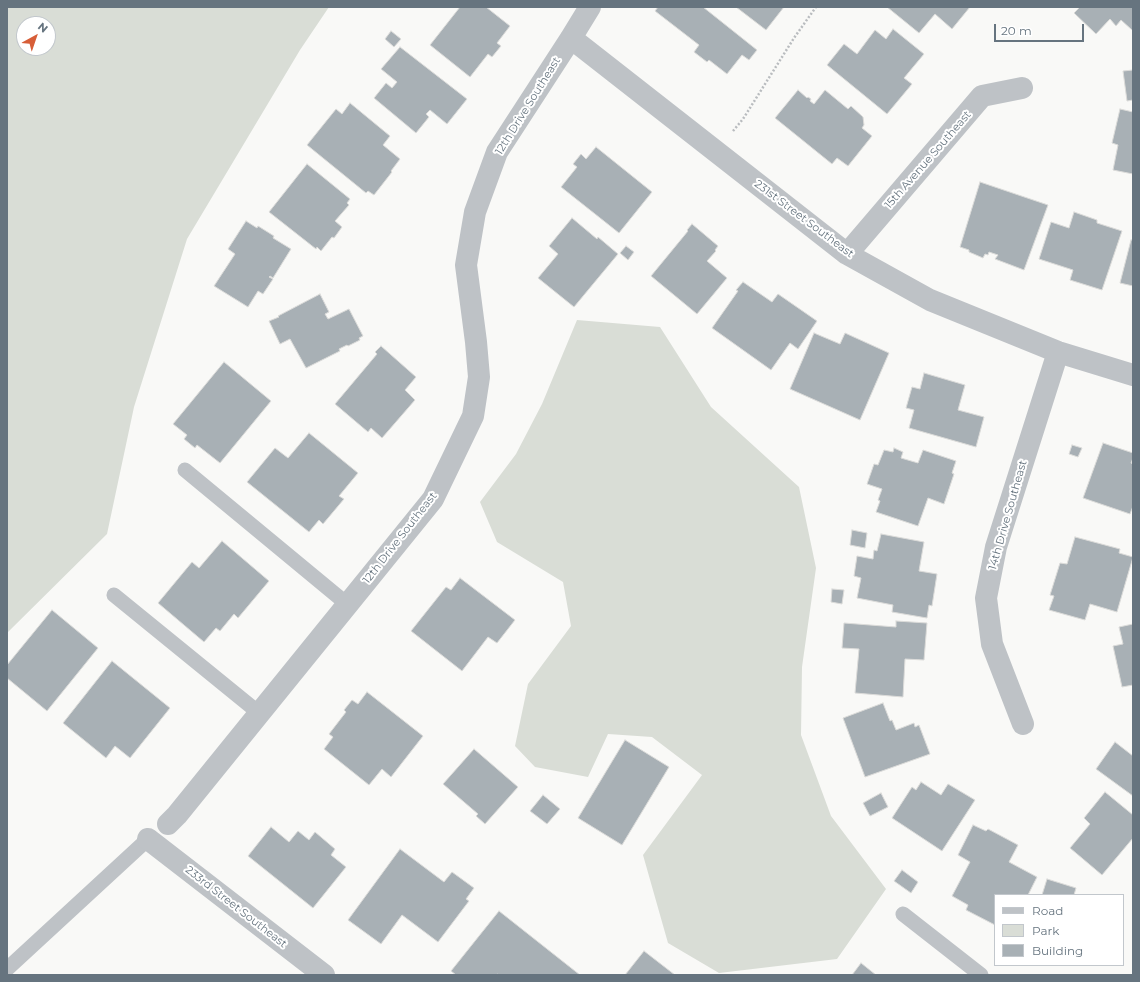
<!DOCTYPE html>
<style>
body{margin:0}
#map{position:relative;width:1140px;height:982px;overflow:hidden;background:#f9f9f7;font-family:Montserrat,sans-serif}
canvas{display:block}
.frame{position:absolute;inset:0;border:8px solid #66747f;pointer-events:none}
.legend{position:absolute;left:994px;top:894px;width:130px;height:72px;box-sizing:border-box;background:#fff;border:1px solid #c2c7cc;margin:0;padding:5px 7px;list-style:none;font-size:12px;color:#66747f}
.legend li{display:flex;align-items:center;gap:8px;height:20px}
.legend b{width:20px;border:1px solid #c2c7cc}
.north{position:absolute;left:16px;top:16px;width:40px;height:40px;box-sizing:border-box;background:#fff;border:1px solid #c2c7cc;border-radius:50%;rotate:40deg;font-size:11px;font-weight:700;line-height:16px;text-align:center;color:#66747f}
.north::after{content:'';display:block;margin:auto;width:14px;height:18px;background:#d75e38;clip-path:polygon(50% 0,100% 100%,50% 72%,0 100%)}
.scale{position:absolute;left:994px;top:24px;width:90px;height:18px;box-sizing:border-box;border:2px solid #66747f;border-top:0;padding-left:5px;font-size:12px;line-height:14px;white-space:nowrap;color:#66747f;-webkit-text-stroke:3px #fff;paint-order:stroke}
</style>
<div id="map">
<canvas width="1140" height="982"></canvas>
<div class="frame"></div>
<ul class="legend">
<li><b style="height:5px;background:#bec2c6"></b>Road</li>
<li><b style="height:11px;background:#d9ddd6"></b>Park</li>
<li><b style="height:11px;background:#a8b0b5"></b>Building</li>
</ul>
<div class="north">N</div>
<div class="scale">20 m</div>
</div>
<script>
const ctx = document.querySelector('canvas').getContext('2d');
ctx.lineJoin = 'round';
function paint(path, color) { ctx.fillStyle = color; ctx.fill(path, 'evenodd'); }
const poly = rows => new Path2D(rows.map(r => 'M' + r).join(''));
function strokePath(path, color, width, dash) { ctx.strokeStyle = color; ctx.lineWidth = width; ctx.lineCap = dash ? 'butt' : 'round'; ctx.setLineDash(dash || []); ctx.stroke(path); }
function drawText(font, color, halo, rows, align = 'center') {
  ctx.font = font + ' Montserrat,sans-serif'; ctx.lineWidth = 4; ctx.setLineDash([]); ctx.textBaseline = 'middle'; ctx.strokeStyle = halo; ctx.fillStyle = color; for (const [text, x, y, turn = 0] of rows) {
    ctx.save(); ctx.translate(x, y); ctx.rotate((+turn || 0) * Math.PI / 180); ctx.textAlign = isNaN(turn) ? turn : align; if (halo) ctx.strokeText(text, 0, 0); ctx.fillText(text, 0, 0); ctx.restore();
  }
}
paint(poly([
 [7,7,329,7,300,50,187,239,134,407,107,534,7,633],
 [24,24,48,24,48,48,24,48],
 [577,320,660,327,711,407,799,487,816,568,802,667,801,735,831,816,886,889,837,959,719,973,668,943,643,855,702,775,652,737,608,734,588,777,535,767,515,746,528,684,571,626,563,582,497,542,480,502,516,454,542,404]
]), '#d9ddd6');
const building = poly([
 [460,7,486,7,510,26,497,43,501,46,492,57,488,54,470,77,430,45,460,7],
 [658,7,703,7,757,50,749,60,742,55,727,74,709,60,707,62,694,52,699,45,655,11,658,7],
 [735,7,784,7,766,30,736,7,736,8,735,7],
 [887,7,970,7,952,29,935,14,919,33,887,7],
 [1080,7,1133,7,1133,29,1132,30,1121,20,1116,26,1110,19,1096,34,1074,13,1080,7],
 [893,29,924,54,904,78,912,84,887,114,827,65,844,44,857,54,875,30,886,39,893,29],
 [391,31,401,39,394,47,385,39,391,31],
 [400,47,467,99,447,124,430,110,426,114,429,117,416,133,374,98,386,83,392,88,397,82,381,69,400,47],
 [1133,70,1133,100,1127,101,1123,71,1133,70],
 [798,90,807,98,808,97,811,99,810,101,814,104,825,90,848,109,851,106,863,117,864,125,862,128,872,136,848,166,837,158,832,164,775,118,798,90],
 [350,103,390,136,383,145,400,159,391,171,392,172,374,195,368,191,366,193,307,145,336,109,342,114,350,103],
 [1120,109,1133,112,1133,174,1113,170,1118,145,1112,143,1120,109],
 [596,147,652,192,619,233,561,187,577,167,573,164,581,154,586,159,596,147],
 [307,164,350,199,347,203,349,205,335,221,342,227,334,238,332,237,321,251,317,247,316,249,269,212,307,164],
 [980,182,1048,205,1024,270,995,259,998,255,989,252,988,255,985,254,983,258,969,252,969,250,960,247,980,182],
 [1074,212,1097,220,1097,223,1122,231,1102,290,1070,280,1073,270,1039,259,1051,222,1069,228,1074,212],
 [572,218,597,239,598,237,618,254,574,307,538,278,558,254,549,246,572,218],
 [246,221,257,228,258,226,274,236,273,238,291,249,273,278,270,276,269,277,273,279,263,294,258,291,248,307,214,286,235,254,228,249,246,221],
 [692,224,718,246,715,250,716,251,707,261,727,278,697,314,651,276,688,231,687,230,692,224],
 [1131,240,1133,240,1133,286,1120,283,1131,240],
 [626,246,634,252,628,260,620,253,626,246],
 [743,282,772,302,778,294,817,321,798,349,790,343,771,370,712,328,738,291,736,290,743,282],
 [320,294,329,312,325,314,328,319,349,309,363,336,359,338,360,340,348,346,347,345,339,349,340,351,306,368,290,339,280,344,269,321,279,317,278,316,320,294],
 [814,333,840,344,845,333,889,353,860,420,790,389,814,333],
 [381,346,416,377,405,390,415,400,382,438,371,428,368,432,335,404,377,354,375,352,381,346],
 [224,362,271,401,220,463,197,445,195,448,184,439,187,435,173,424,224,362],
 [924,373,965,385,958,410,984,417,976,447,909,428,914,410,906,408,912,387,920,389,924,373],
 [309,433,358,473,339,496,344,499,323,524,319,520,309,532,247,482,275,448,288,458,309,433],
 [1103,443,1133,453,1133,458,1131,463,1133,464,1133,506,1130,514,1083,498,1103,443],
 [1072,445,1082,448,1078,457,1069,454,1072,445],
 [894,448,903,452,901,458,918,463,923,450,956,461,952,473,954,474,944,504,928,498,918,526,876,512,880,501,878,500,882,489,867,484,874,464,878,465,884,450,893,452,894,448],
 [852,530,867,533,865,548,850,545,852,530],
 [881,534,924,542,919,571,937,574,932,606,929,605,927,618,892,612,893,605,857,598,861,578,854,576,857,556,873,559,874,550,877,551,881,534],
 [1075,537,1120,549,1119,553,1133,557,1117,612,1090,604,1085,620,1049,610,1054,596,1050,595,1060,563,1067,564,1075,537],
 [222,541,269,581,238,618,234,614,220,631,216,628,204,642,158,603,192,562,199,568,222,541],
 [460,578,515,620,497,643,488,637,462,671,411,631,446,587,451,590,460,578],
 [832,589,844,590,842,604,831,602,832,589],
 [52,610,98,648,47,711,7,678,7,665,52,610],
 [896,621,927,623,924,660,905,659,903,697,855,693,859,649,842,648,844,623,896,627,896,621],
 [1133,624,1133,685,1122,687,1113,646,1123,644,1119,627,1133,624],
 [112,661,170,708,130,758,115,746,106,758,63,723,112,661],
 [367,692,423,736,391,777,382,769,369,785,324,749,333,737,329,734,346,712,344,710,352,700,358,704,367,692],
 [883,703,890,721,892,720,896,730,914,723,915,727,919,725,930,754,865,777,843,718,883,703],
 [625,740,669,767,622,845,578,818,625,740],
 [1115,742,1133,756,1133,796,1096,769,1115,742],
 [474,749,518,787,485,824,476,816,478,814,443,784,474,749],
 [921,782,941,795,948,784,975,800,942,851,892,818,912,787,916,790,921,782],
 [1105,792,1133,815,1133,838,1102,875,1070,848,1090,824,1084,818,1105,792],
 [881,793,888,807,870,816,863,803,881,793],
 [543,795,560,809,547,824,530,811,543,795],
 [973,825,986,831,988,829,1018,845,1009,862,1037,877,1028,895,995,895,995,925,966,910,968,905,952,896,970,862,958,855,973,825],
 [271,827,289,842,298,831,309,840,315,832,335,849,331,855,346,867,313,908,248,856,271,827],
 [400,849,444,882,452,872,474,888,466,899,469,901,438,942,402,915,381,944,348,920,400,849],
 [902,870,918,882,911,893,894,881,902,870],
 [1047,879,1076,888,1074,895,1042,895,1047,879],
 [499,911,580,975,499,975,497,974,496,975,456,975,451,971,499,911],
 [644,951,675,975,625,975,644,951],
 [861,963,876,975,852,975,861,963]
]);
paint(building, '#a8b0b5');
strokePath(building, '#dbdbd9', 1);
strokePath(poly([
 [733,131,743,119,794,38,816,7]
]), '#b9bcbf', 2.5, [2, 2]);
strokePath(poly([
 [185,470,347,604],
 [114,595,259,713],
 [903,914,981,975],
 [7,969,148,839]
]), '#bec2c6', 15);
strokePath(poly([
 [571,38,847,254,930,300,1058,352,1133,375],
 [847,254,982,96,1022,88],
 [1023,724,992,644,986,598,996,547,1058,352],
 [168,824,177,815,433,499,473,416,479,377,476,342,466,265,475,212,497,152,571,38,590,7],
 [148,839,324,975]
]), '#bec2c6', 22);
drawText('11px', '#66747f', '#fff', [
 ["12th Drive Southeast",528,106,-58],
 ["15th Avenue Southeast",928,160,-49],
 ["231st Street Southeast",804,219,37],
 ["14th Drive Southeast",1008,515,-74],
 ["12th Drive Southeast",400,538,-52],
 ["233rd Street Southeast",236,907,38]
]);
</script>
